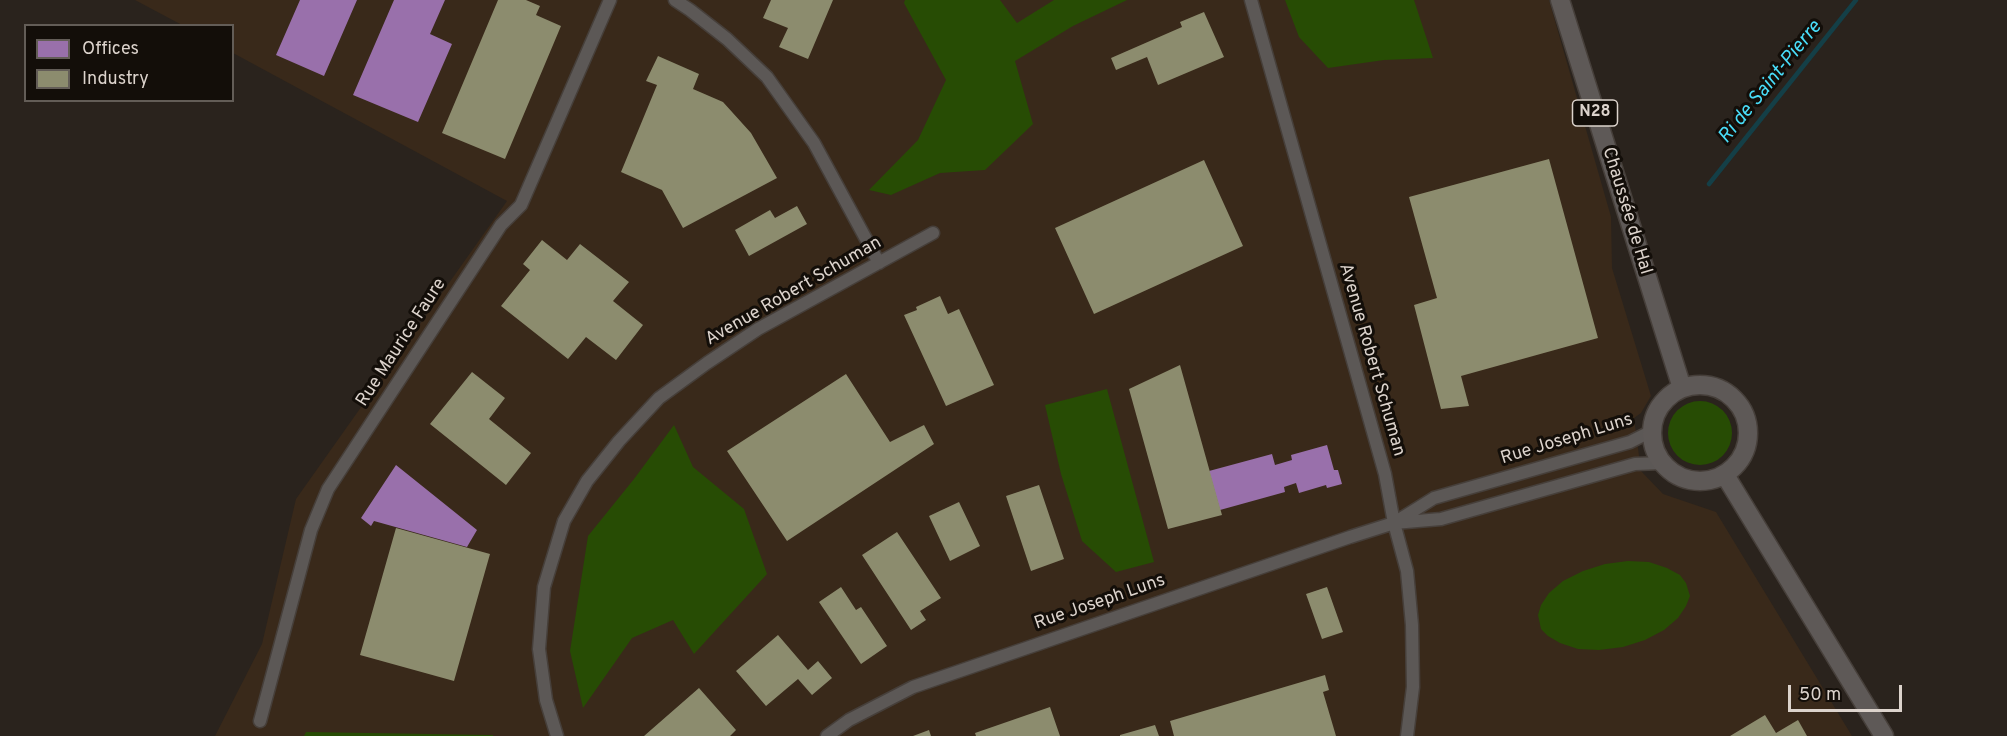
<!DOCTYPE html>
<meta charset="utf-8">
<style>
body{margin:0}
#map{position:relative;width:2007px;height:736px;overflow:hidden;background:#2a231d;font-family:Overpass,sans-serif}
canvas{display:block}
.legend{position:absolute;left:24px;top:24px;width:210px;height:78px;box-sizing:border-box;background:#130e09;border:2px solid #635d57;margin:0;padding:8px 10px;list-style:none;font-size:18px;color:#dcd3cc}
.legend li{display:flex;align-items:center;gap:12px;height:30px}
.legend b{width:30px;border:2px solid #635d57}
.scale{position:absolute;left:1788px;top:685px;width:114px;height:27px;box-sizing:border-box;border:3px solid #dcd3cc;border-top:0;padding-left:8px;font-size:18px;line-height:21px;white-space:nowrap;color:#dcd3cc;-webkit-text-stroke:4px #130e09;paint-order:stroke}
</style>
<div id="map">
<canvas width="2007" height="736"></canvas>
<ul class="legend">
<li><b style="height:16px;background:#9970ab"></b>Offices</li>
<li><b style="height:16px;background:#8c8c6e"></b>Industry</li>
</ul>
<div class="scale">50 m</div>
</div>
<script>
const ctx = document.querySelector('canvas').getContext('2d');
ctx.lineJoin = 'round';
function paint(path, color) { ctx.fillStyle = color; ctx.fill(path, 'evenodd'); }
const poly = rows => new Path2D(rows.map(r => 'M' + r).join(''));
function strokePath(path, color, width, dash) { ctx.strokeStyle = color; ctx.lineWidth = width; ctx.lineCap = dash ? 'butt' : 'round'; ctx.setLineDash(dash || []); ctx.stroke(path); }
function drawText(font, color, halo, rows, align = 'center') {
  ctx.font = font + ' Overpass,sans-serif'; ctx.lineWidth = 6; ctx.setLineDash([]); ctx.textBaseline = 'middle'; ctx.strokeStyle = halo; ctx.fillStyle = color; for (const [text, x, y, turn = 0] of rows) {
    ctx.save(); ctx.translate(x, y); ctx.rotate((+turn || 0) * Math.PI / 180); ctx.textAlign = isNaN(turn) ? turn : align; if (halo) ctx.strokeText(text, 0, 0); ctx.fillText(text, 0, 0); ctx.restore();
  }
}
paint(poly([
 [135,0,1549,0,1611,217,1612,268,1651,396,1641,413,1634,418,1641,471,1663,494,1716,512,1852,736,215,736,262,644,296,499,507,201,233,53,232,26,182,25]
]), '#39291a');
paint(poly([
 [905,0,1000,0,1017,23,1054,0,1127,0,1073,26,1015,61,1033,124,985,170,940,173,891,195,869,190,918,140,946,80,904,3],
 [1285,0,1414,0,1433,58,1384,60,1328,68,1299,37],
 [1107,389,1154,562,1116,572,1082,541,1061,474,1045,405],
 '1668 433a32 32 0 1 1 64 0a32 32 0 1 1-64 0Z',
 [674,425,693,467,744,509,767,574,694,654,673,620,632,638,583,708,570,651,588,536,634,479],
 [1628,561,1649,562,1667,568,1680,575,1686,583,1690,596,1686,606,1678,618,1664,630,1645,640,1623,647,1599,650,1578,649,1560,643,1548,636,1541,629,1538,615,1541,605,1549,593,1563,581,1583,571,1605,564],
 [306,732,493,735,493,736,304,736]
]), '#274c04');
paint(poly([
 [300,0,357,0,324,76,276,55],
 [394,0,445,0,430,34,452,44,418,122,353,95],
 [1327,445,1334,470,1338,470,1342,484,1327,488,1326,485,1299,493,1296,483,1284,487,1285,492,1220,510,1209,471,1272,454,1275,465,1292,460,1291,455],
 [396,465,477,530,467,547,374,521,371,526,361,518]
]), '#9970ab');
paint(poly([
 [498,0,526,0,540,6,536,15,561,26,505,159,442,133],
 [771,0,833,0,808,59,779,47,788,28,763,18],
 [1204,12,1224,57,1158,85,1147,57,1116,70,1111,58,1182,27,1180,22],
 [658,56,699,74,693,89,723,102,751,133,777,178,683,228,662,190,621,172,657,85,646,81],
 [1549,159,1598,338,1461,376,1469,406,1441,409,1414,305,1437,298,1409,197],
 [1204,160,1243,246,1094,314,1055,228],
 [797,206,807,224,749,256,735,230,770,210,775,218],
 [542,240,567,260,580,244,629,282,613,301,643,325,616,360,586,337,568,359,501,306,530,270,523,264],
 [940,296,948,314,959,309,994,385,946,406,904,315,917,310,916,307],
 [1180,365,1222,515,1168,529,1129,389],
 [472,372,505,398,489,419,531,453,506,485,430,424],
 [846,374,890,442,924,425,934,444,787,541,727,451],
 [1039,485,1064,559,1031,571,1006,496],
 [959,502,980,546,950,561,929,516],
 [396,528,490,554,454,681,360,655],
 [897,532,941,598,920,611,926,620,911,630,862,555],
 [841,587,856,610,861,607,887,646,861,664,819,602],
 [1327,587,1343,632,1322,639,1306,594],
 [778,635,808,670,818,661,832,678,812,695,798,679,766,706,736,671],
 [1325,675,1329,690,1323,692,1336,736,1174,736,1170,721],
 [699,688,736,730,730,736,644,736],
 [1050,707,1060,736,976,736,975,733],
 [1765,715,1776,733,1798,720,1807,736,1730,736],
 [1155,725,1159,736,1120,736,1120,735],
 [929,730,931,736,913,736]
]), '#8c8c6e');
strokePath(poly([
 [1709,184,1856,0]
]), '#143f47', 4.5);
const minor = poly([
 [675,0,690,10,727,39,767,77,814,143,879,263],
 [1251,0,1385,474,1394,523,1407,571,1412,625,1413,687,1407,736],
 [1397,521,1434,498,1630,442,1652,431],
 [260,721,311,530,328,489,501,225,521,205,610,0],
 [557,736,546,700,539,649,544,587,564,521,587,481,619,441,659,398,707,363,758,329,933,233],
 [827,736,849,720,913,687,1350,537,1394,523,1441,519,1635,464,1662,463]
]);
const primary = poly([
 [1560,0,1682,388],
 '1652 433a48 48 0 1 1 96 0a48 48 0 1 1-96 0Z',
 [1725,475,1884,736]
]);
strokePath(minor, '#463f3a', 15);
strokePath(primary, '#463f3a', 21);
strokePath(minor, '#5c5856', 12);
strokePath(primary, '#5e5957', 18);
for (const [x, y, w] of [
 [1595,113,45]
]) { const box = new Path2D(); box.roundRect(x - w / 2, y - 13, w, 26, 4.5); ctx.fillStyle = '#130e09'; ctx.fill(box); strokePath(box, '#dcd3cc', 1.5); }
drawText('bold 16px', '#dcd3cc', null, [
 ["N28",1595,113]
]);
drawText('18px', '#dcd3cc', '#130e09', [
 ["Chaussée de Hal",1626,211,73],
 ["Avenue Robert Schuman",794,292,-30],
 ["Rue Maurice Faure",402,343,-57],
 ["Avenue Robert Schuman",1371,360,74],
 ["Rue Joseph Luns",1567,440,-17],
 ["Rue Joseph Luns",1100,603,-19]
]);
drawText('italic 20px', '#49ddf9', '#130e09', [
 ["Ri de Saint-Pierre",1771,83,-51]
]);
</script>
